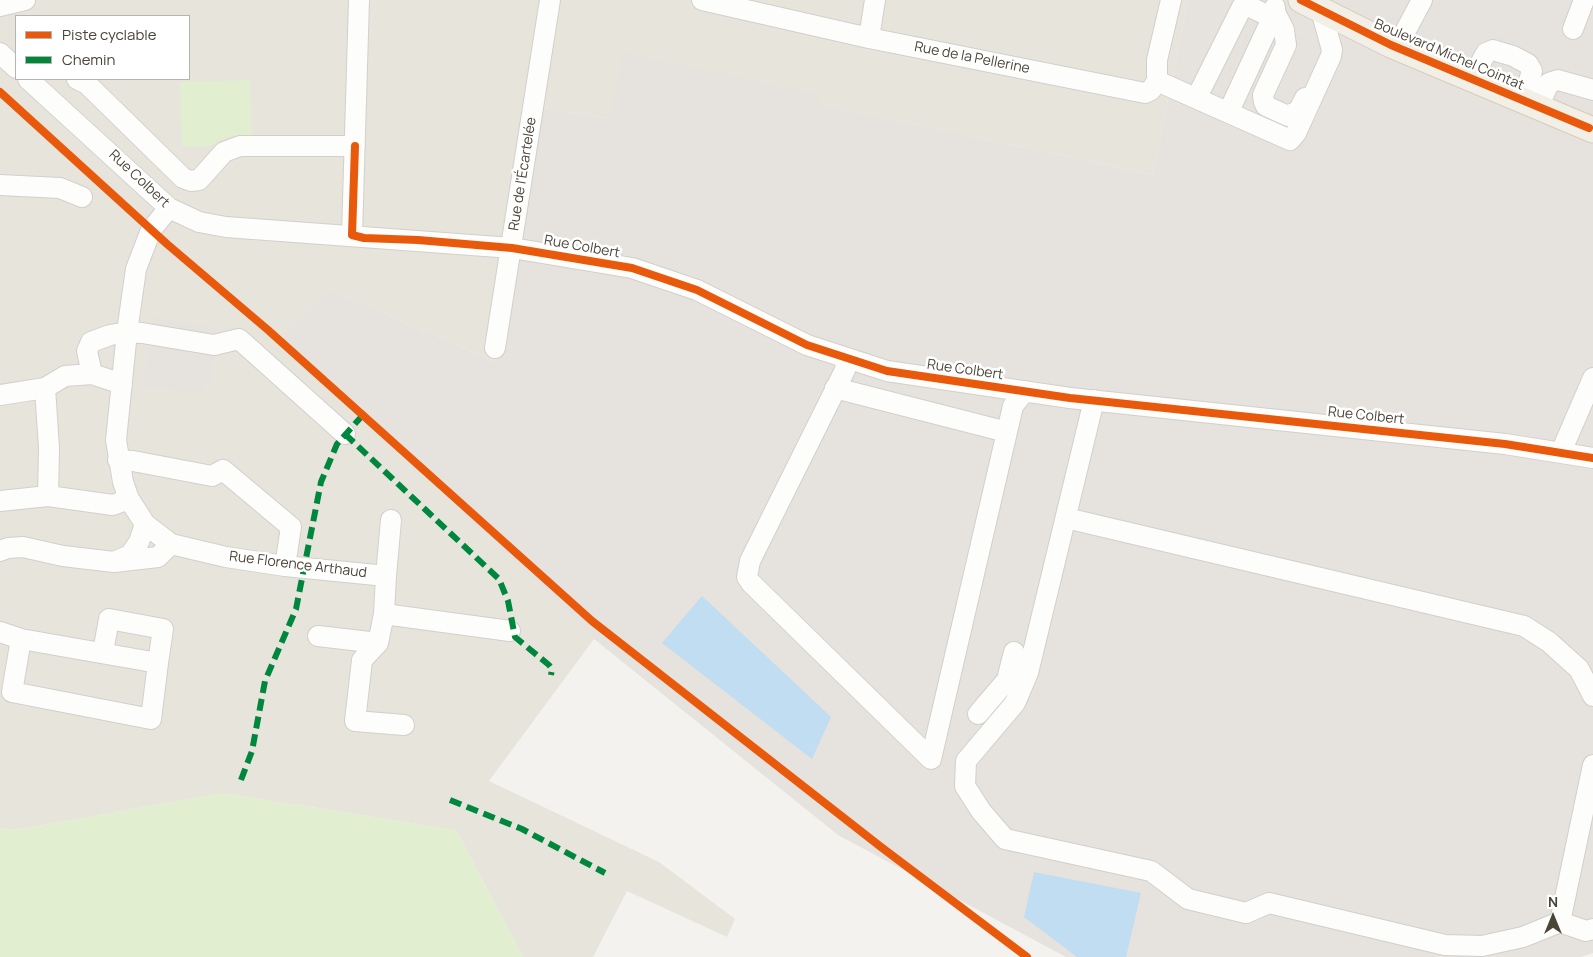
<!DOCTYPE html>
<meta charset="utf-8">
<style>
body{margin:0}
#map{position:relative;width:1593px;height:957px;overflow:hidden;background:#f4f2ee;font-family:Manrope,sans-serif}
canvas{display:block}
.legend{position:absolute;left:15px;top:15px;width:175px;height:65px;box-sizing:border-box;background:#fff;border:1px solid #b7b4b0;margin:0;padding:6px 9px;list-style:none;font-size:15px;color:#4b4439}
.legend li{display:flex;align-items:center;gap:10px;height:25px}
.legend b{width:25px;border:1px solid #b7b4b0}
.north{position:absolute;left:1528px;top:892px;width:50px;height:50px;-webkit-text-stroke:4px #fff;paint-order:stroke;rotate:0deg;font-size:14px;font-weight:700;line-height:20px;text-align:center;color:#4b4439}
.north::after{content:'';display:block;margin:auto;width:18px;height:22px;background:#4b4439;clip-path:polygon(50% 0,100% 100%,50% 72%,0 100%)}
</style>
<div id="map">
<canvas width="1593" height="957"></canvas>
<ul class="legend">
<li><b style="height:6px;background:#e8590c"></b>Piste cyclable</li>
<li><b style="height:6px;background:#00873e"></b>Chemin</li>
</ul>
<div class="north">N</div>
</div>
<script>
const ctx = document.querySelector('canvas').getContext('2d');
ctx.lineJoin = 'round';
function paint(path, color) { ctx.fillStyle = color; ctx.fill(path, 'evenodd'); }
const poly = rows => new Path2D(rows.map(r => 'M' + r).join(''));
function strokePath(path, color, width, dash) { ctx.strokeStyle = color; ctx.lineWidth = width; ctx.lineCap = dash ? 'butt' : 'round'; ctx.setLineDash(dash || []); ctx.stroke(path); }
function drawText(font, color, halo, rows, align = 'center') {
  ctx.font = font + ' Manrope,sans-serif'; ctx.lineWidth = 5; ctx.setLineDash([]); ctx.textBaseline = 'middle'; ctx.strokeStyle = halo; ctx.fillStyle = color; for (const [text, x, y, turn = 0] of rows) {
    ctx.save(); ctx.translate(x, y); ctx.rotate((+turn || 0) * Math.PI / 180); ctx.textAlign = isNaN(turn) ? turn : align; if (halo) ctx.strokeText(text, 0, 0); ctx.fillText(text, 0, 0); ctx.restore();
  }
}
paint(poly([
 [0,0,1188,0,1153,175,816,104,819,95,609,119,542,108,495,362,329,289,282,337,594,639,489,781,659,862,735,919,727,937,627,891,593,957,523,957,456,830,223,793,15,830,0,828],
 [16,16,189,16,189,79,16,79]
]), '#e7e4dc');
paint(poly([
 [1188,0,1593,0,1593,953,1581,957,1066,957,838,835,594,639,281,337,329,289,495,362,542,108,609,119,624,53,820,95,817,104,1153,175]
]), '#e6e2de');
paint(poly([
 [250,80,252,135,229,136,208,147,182,146,180,82],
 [223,793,456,830,523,957,0,957,0,828,15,830]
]), '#e1eecf');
paint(poly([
 [1569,71,1593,79,1593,107,1560,94],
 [153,317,219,327,210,386,205,385,204,395,143,386],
 [835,366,858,376,891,385,941,392,939,413,992,420,994,397,998,399,1005,411,986,560,1038,577,1013,678,988,713,948,736,938,778,929,788,839,703,717,576]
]), '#e6e3df');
paint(poly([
 [702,596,831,717,812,759,662,643],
 [1034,872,1141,893,1126,957,1077,957,1024,917]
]), '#c0ddf1');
const minor = poly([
 [702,0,869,38,1145,93,1151,90,1157,81,1157,60,1171,0],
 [0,6,25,0],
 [1275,12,1284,30,1286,45,1263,95,1264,102,1266,106,1288,116,1299,110,1305,98],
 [1573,29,1584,0],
 [869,38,875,0],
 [1397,47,1422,0],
 [0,53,16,68],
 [28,79,169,208,199,222,226,227,512,248,632,268,697,290,807,345,887,371,1070,398,1505,444,1593,458],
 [77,79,87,84,183,178,191,181,199,180,224,152,240,146,355,146],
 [1472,79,1486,53,1493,50,1513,56,1528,64,1532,71,1523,100],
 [1157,81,1290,140,1296,133,1331,56,1332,50,1321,10],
 [1197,97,1242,7,1248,6,1273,18],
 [1538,107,1549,83,1558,80,1593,90],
 [1229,111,1275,12,1275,7],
 [0,185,60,188,82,197],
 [169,208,151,230,136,269,127,332,116,440,123,482,129,499,145,524,171,544,226,557,285,566,386,576,384,614,510,631],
 [352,235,359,0],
 [495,348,550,0],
 [846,358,845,370,750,561,747,577,751,583,931,759,1013,406,1025,391],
 [92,374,87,351,91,342,110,335,127,332,142,333,214,345,239,339,345,434],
 [45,388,65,376,92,374,122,384],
 [835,388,1007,432],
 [0,395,45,388,49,448,48,496,0,501],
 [1094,400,1028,673,1015,703,966,761,965,786,981,811,1005,839,1151,871,1188,899,1246,913,1269,903,1445,945,1482,946,1523,937,1560,922,1593,765],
 [1561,452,1593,378],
 [118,460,133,461,212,476,223,470,291,527,285,566],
 [48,496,113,505,129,499],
 [1066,518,1524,626,1549,642,1579,669,1593,696],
 [0,551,8,548,23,547,63,556,114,562,158,557,171,544],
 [116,561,130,555,139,542,145,524],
 [386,576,391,520],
 [384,614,378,643,362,660,355,721,404,725],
 [0,632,21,639,158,663,163,629,109,619,103,652],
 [318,636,378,643],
 [21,639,12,692,151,719,158,663],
 [978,714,1007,680,1014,652],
 [1560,922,1586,931,1593,929]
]);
const major = poly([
 [1301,0,1391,45,1593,130]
]);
strokePath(minor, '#d2d0cb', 22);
strokePath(major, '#d6cebb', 27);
strokePath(minor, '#fdfdfc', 20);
strokePath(major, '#f2efe6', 25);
strokePath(poly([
 [345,434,499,579,508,601,515,637,549,665,552,669,551,675],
 [241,780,252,751,265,681,296,609,321,482,337,444,362,416],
 [450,800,522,829,605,873]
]), '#00873e', 6, [12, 6]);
strokePath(poly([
 [1301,0,1391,45,1589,128],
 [0,92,167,244,268,330,592,621,881,847,1027,957],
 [355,146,352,235,364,238,418,240,512,248,632,268,697,290,807,345,887,371,1070,398,1505,444,1593,458]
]), '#e8590c', 8);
drawText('14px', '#4b4439', '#fff', [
 ["Boulevard Michel Cointat",1449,55,23],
 ["Rue de la Pellerine",972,58,11],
 ["Rue de l'Écartelée",523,174,-81],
 ["Rue Colbert",139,179,43],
 ["Rue Colbert",582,247,10],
 ["Rue Colbert",965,370,8],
 ["Rue Colbert",1366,416,6],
 ["Rue Florence Arthaud",298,565,7]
]);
</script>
